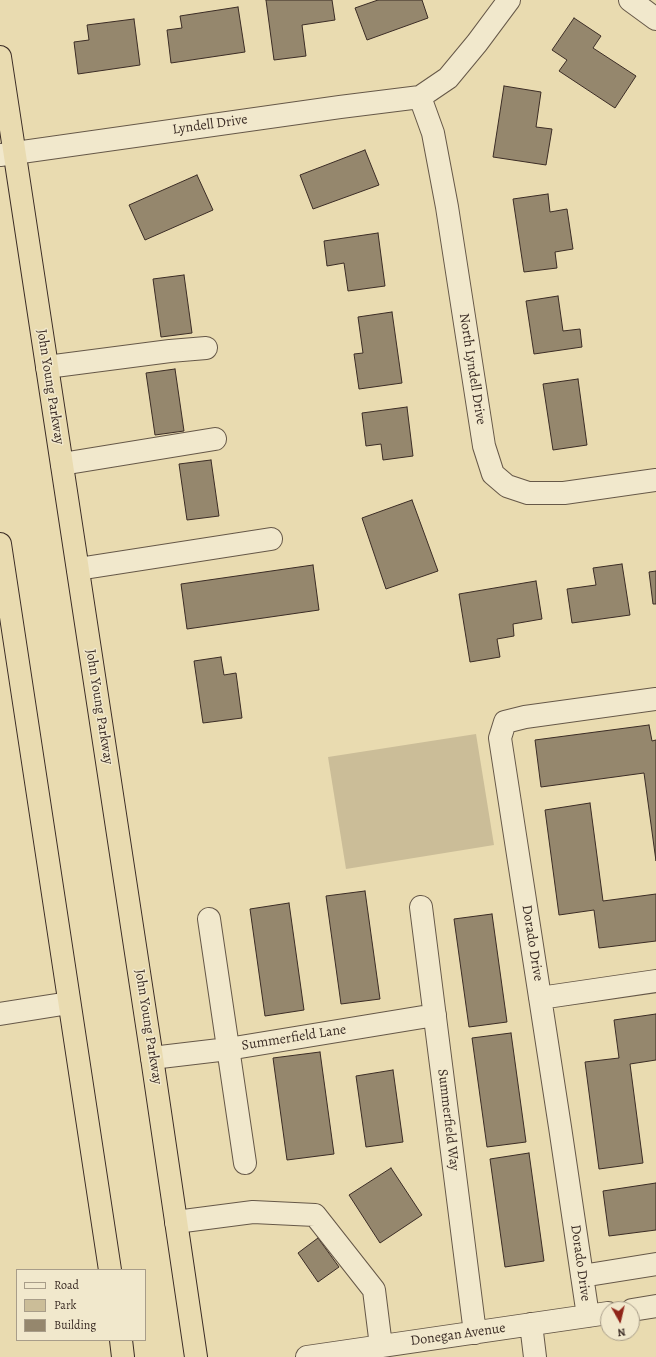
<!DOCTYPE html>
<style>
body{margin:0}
#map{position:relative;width:656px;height:1357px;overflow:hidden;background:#e9dbb0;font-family:Alegreya,serif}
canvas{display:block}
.legend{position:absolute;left:16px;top:1269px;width:130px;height:72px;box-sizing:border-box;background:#f1e8cc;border:1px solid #a89d89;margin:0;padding:5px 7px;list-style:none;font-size:12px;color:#3b2c25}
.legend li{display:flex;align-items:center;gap:8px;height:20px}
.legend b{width:20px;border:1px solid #a89d89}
.north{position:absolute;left:600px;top:1301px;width:40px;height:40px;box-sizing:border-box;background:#f1e8cc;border:1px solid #a89d89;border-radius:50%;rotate:172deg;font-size:11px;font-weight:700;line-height:16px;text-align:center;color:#3b2c25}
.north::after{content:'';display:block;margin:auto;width:14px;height:18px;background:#8f2418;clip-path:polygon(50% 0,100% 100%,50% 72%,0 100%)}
</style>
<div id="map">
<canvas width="656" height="1357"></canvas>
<ul class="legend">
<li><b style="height:5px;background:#f1e8cc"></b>Road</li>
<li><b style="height:11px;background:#cbbd98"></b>Park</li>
<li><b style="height:11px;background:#95876d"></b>Building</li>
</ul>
<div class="north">N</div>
</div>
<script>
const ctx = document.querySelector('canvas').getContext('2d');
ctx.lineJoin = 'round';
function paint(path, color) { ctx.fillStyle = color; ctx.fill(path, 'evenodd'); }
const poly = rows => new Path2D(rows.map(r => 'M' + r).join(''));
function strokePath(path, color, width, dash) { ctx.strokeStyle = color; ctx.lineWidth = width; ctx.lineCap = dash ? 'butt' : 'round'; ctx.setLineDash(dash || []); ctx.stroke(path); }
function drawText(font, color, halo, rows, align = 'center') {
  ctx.font = font + ' Alegreya,serif'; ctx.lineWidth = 3; ctx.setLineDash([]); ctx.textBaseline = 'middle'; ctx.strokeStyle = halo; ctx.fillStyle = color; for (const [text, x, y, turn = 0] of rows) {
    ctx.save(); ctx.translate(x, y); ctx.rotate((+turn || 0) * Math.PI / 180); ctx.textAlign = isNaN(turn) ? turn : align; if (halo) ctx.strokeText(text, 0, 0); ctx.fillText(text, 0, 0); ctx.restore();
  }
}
paint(poly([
 [476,734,494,845,346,869,328,757]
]), '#cbbd98');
const building = poly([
 [266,0,332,0,335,20,302,25,306,56,274,60,266,0],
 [378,0,422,0,428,18,367,40,355,8,378,0],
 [238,7,245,52,171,63,167,30,182,28,180,16,238,7],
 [574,18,601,36,593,48,636,76,615,108,559,71,567,60,552,50,574,18],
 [134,19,140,65,78,74,74,42,89,40,87,25,134,19],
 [504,86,541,92,536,127,552,129,546,165,493,157,504,86],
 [365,150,379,185,313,209,300,175,365,150],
 [197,175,213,210,145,240,129,205,197,175],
 [548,194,550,212,567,209,573,249,555,252,557,268,524,272,513,199,548,194],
 [378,233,385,286,348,291,344,263,327,266,324,241,378,233],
 [184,275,192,333,161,337,153,279,184,275],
 [558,296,563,331,580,329,582,347,534,354,526,301,558,296],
 [392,312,402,383,359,389,354,354,363,353,358,317,392,312],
 [175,369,184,431,155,435,146,373,175,369],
 [578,379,587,445,553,450,543,384,578,379],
 [407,407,413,456,383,460,381,444,366,446,362,413,407,407],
 [211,460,219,516,187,520,179,464,211,460],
 [412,500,438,571,386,589,362,518,412,500],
 [622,564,630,615,572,623,567,589,596,585,593,568,622,564],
 [313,565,319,610,187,629,181,584,313,565],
 [656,571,656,604,653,604,649,572,656,571],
 [536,581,542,619,513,624,514,636,497,639,500,657,470,662,459,594,536,581],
 [221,657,224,675,236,673,242,718,203,723,194,661,221,657],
 [649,725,652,741,656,740,656,861,644,773,541,787,535,740,649,725],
 [590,803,603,901,656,894,656,941,599,948,594,910,559,915,545,810,590,803],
 [365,891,380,999,341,1004,326,896,365,891],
 [289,903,304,1010,265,1016,250,909,289,903],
 [492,914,507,1022,469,1027,454,919,492,914],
 [656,1014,656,1060,630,1064,643,1163,599,1169,585,1062,619,1058,614,1020,656,1014],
 [511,1033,526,1142,487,1147,472,1038,511,1033],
 [320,1052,334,1154,287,1160,273,1058,320,1052],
 [393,1070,403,1142,366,1147,356,1076,393,1070],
 [529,1153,544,1261,505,1267,490,1159,529,1153],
 [391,1168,422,1215,380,1243,349,1195,391,1168],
 [656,1183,656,1230,609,1236,603,1191,656,1183],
 [318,1238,339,1267,318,1282,298,1253,318,1238]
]);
paint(building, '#95876d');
strokePath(building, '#3b2c25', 1);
const minor = poly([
 [630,0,656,19],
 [420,97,433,133,447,207,484,446,493,474,507,486,528,493,564,493,656,480],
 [0,155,340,107,420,97,448,78,477,43,509,0],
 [47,367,170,351,206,348],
 [62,464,215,439],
 [78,569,271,539],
 [421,907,475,1333],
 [209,919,245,1163],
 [540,998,656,981],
 [0,1014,69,1003],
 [152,1058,228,1049,435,1015],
 [176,1222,253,1212,315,1215,374,1290,381,1346],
 [582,1276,656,1264],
 [632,1310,656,1306],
 [588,1316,560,1127,500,738,505,722,525,717,656,699],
 [531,1324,535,1357],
 [307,1357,608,1313]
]);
const highway = poly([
 [0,57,152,1058,196,1357],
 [0,544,110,1270],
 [121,1340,123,1357]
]);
strokePath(minor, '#665848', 24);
strokePath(highway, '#3b2c25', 24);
strokePath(minor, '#f1e8cc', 22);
strokePath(highway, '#e9dbb0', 22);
drawText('14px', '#3b2c25', '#f1e8cc', [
 ["Lyndell Drive",210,125,-8],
 ["North Lyndell Drive",472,369,81],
 ["John Young Parkway",50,387,81],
 ["John Young Parkway",99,707,81],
 ["Dorado Drive",532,943,81],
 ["John Young Parkway",148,1027,81],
 ["Summerfield Lane",294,1038,-9],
 ["Summerfield Way",448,1120,83],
 ["Dorado Drive",580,1263,82],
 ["Donegan Avenue",458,1335,-8]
]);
</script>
